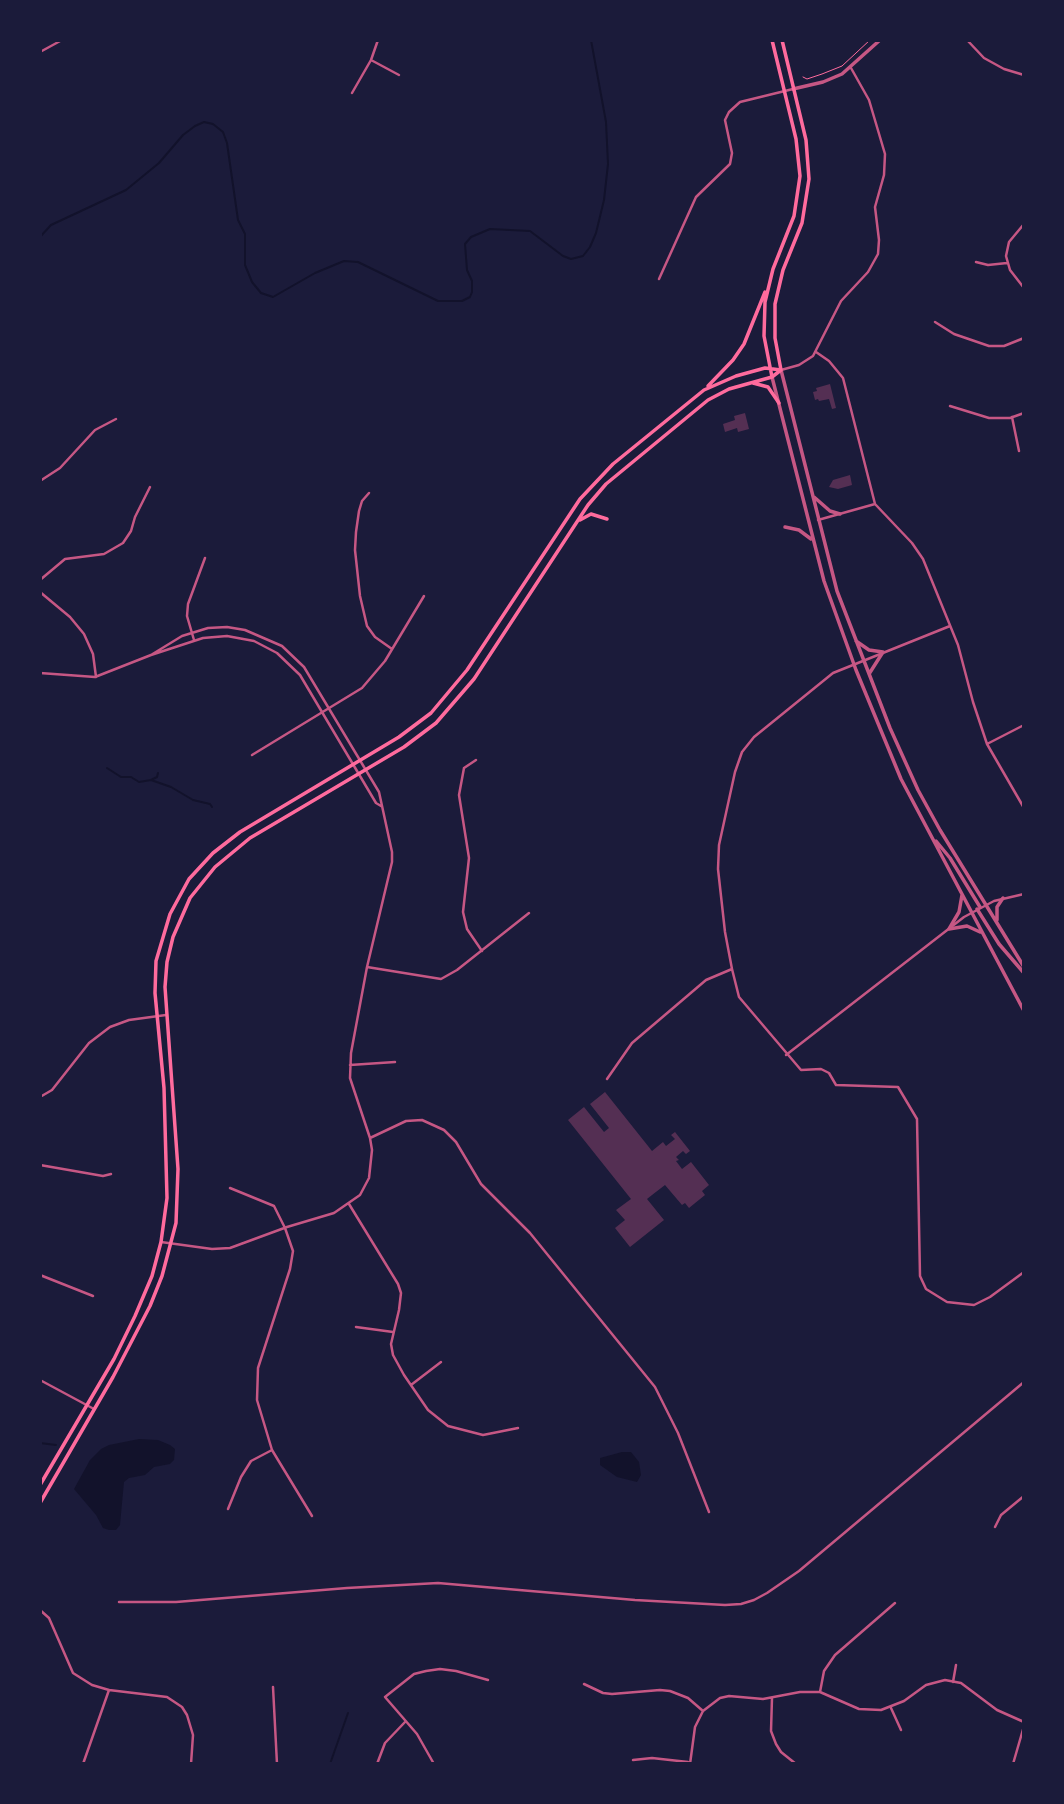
<!DOCTYPE html>
<style>
body{margin:0}
#map{position:relative;width:1064px;height:1804px;overflow:hidden;background:#1b1b3a;font-family:Figtree,sans-serif}
canvas{display:block}
.frame{position:absolute;inset:0;border:42px solid #1b1b3a;pointer-events:none}
</style>
<div id="map">
<canvas width="1064" height="1804"></canvas>
<div class="frame"></div>
</div>
<script>
const ctx = document.querySelector('canvas').getContext('2d');
ctx.lineJoin = 'round';
function paint(path, color) { ctx.fillStyle = color; ctx.fill(path, 'evenodd'); }
const poly = rows => new Path2D(rows.map(r => 'M' + r).join(''));
function strokePath(path, color, width, dash) { ctx.strokeStyle = color; ctx.lineWidth = width; ctx.lineCap = dash ? 'butt' : 'round'; ctx.setLineDash(dash || []); ctx.stroke(path); }
paint(poly([
 [139,1439,158,1440,170,1445,175,1449,174,1460,170,1464,154,1467,145,1475,129,1478,124,1482,120,1525,116,1530,109,1530,103,1528,96,1515,74,1489,90,1460,101,1449,109,1445],
 [622,1452,631,1452,639,1462,641,1475,637,1482,617,1477,600,1465,600,1458]
]), '#12122b');
strokePath(poly([
 [40,237,51,225,126,190,159,163,183,135,195,126,204,122,213,124,223,132,227,143,238,220,245,234,245,265,252,282,261,293,273,297,315,273,344,261,358,262,438,301,462,301,470,297,472,292,472,281,467,270,465,244,471,237,490,229,530,231,563,256,571,259,583,256,590,247,596,233,604,200,608,164,606,122,591,40],
 [107,768,121,777,131,777,139,782,151,780,157,777,158,773],
 [151,780,171,787,193,800,210,804,212,807],
 [40,1443,56,1445],
 [330,1764,348,1713]
]), '#12122b', 2);
paint(poly([
 [830,384,836,408,832,409,829,399,819,401,818,399,815,400,813,392,817,391,816,388],
 [745,413,749,429,738,432,737,428,725,432,723,424,735,420,734,416],
 [850,475,852,485,838,489,829,487,833,480],
 [605,1092,652,1151,663,1142,666,1146,675,1139,671,1135,675,1132,690,1151,686,1154,683,1151,676,1157,679,1160,676,1161,682,1169,691,1162,709,1185,702,1191,705,1195,689,1208,685,1203,682,1205,665,1185,652,1195,647,1199,664,1220,630,1247,615,1228,625,1220,616,1210,631,1199,568,1120,584,1107,604,1132,609,1128,590,1104]
]), '#542f53');
strokePath(poly([
 [803,77,807,79,822,74,842,66,870,40]
]), '#ff6b9d', 1);
strokePath(poly([
 [967,40,984,58,1004,69,1024,75],
 [40,52,62,40],
 [371,60,399,75],
 [352,93,371,60,378,40],
 [1024,224,1009,242,1006,256,1010,270,1024,288],
 [976,262,988,265,1007,263],
 [659,279,696,197,730,164,732,153,725,120,729,112,740,102,793,89],
 [935,322,954,334,989,346,1004,346,1024,338],
 [816,352,829,361,843,378,875,504,912,543,923,559,958,645,973,702,987,744,1024,808],
 [781,370,799,365,813,356,841,301,868,272,878,254,879,240,875,207,884,175,885,154,869,100,851,68],
 [950,406,989,418,1010,418,1024,413],
 [1012,417,1019,451],
 [40,481,60,468,95,430,116,419],
 [369,493,362,501,359,511,356,532,355,550,360,596,367,626,375,637,392,649],
 [818,520,875,504],
 [40,580,65,559,104,554,123,543,131,531,135,517,150,487],
 [40,592,70,617,84,634,93,654,96,677],
 [194,640,187,616,188,604,205,558],
 [151,655,182,636,208,628,227,627,245,630,282,646,304,667,379,792,392,852,392,862,367,967,351,1053,350,1078,370,1138,372,1150,369,1178,360,1195,334,1213,287,1227,230,1248,212,1249,161,1242],
 [40,673,95,677,151,655,203,638,227,636,254,641,277,653,300,675,376,803,381,806],
 [987,744,1024,725],
 [252,755,362,688,385,661,424,596],
 [476,760,464,768,459,795,469,858,463,912,467,929,482,951],
 [367,967,441,979,457,970,529,913],
 [732,969,725,932,718,869,719,845,735,772,742,752,754,737,833,673,950,626],
 [786,1055,964,917,994,901,1024,894],
 [350,1065,395,1062],
 [607,1079,632,1043,706,980,732,969,739,997,801,1070,821,1069,829,1073,836,1085,898,1087,917,1119,920,1276,926,1289,947,1302,974,1305,990,1297,1024,1272],
 [40,1097,52,1090,89,1043,110,1027,129,1020,166,1015],
 [370,1138,406,1121,422,1120,444,1130,456,1142,481,1184,530,1233,655,1387,678,1433,709,1512],
 [40,1165,103,1176,111,1174],
 [230,1188,274,1206,285,1228,293,1251,290,1269,258,1368,257,1400,272,1450,312,1516],
 [349,1204,398,1284,401,1293,399,1310,391,1344,393,1355,404,1375,428,1410,448,1426,483,1435,518,1428],
 [40,1275,93,1296],
 [356,1327,393,1332],
 [40,1380,94,1409],
 [411,1385,441,1362],
 [228,1509,241,1477,251,1461,272,1450],
 [995,1527,1001,1515,1024,1496],
 [119,1602,176,1602,347,1588,438,1583,635,1600,725,1605,741,1604,754,1600,767,1593,799,1571,1024,1382],
 [40,1610,49,1618,73,1673,92,1685,109,1690,167,1697,182,1707,187,1715,193,1735,191,1764],
 [953,1682,956,1665],
 [584,1684,603,1693,612,1694,660,1690,670,1691,688,1698,703,1711],
 [273,1687,277,1764],
 [820,1692,824,1671,835,1655,895,1603],
 [772,1698,771,1731,776,1744,781,1752,796,1764],
 [891,1708,901,1730],
 [633,1760,652,1758,688,1762],
 [40,1761,42,1764],
 [83,1764,109,1690],
 [377,1764,385,1743,405,1722],
 [434,1764,417,1734,385,1697,414,1674,426,1671,440,1669,456,1671,488,1680],
 [690,1764,695,1727,703,1711,720,1698,729,1696,763,1699,800,1692,820,1692,859,1709,881,1710,904,1701,926,1685,945,1680,961,1683,997,1710,1024,1722],
 [1013,1764,1024,1726]
]), '#c65784', 2.5);
strokePath(poly([
 [793,89,823,82,842,74,880,40],
 [781,370,837,591,890,728,918,790,940,830,1024,967],
 [772,377,824,581,856,670,901,779,1024,1011],
 [814,497,830,511,840,514],
 [785,527,799,530,811,539],
 [856,641,869,650,883,652],
 [869,674,883,652],
 [936,841,950,858,980,907],
 [977,909,999,944,1024,973],
 [997,920,997,907,1003,898],
 [949,929,959,912,962,895],
 [949,929,967,926,980,932]
]), '#c65784', 3.5);
strokePath(poly([
 [772,40,796,139,800,176,794,216,773,269,765,302,764,336,772,377],
 [781,370,775,338,775,304,783,270,802,223,809,179,806,140,782,40],
 [753,383,768,387,779,403],
 [708,386,733,360,744,344,765,292],
 [580,520,591,514,607,519],
 [40,1485,114,1359,135,1316,152,1276,161,1242,167,1198,164,1088,155,993,156,961,170,914,189,879,213,853,240,832,399,737,431,713,467,670,580,499,613,464,704,390,736,376,765,368,781,370],
 [40,1503,113,1377,150,1306,162,1276,176,1223,178,1169,165,987,167,962,173,937,190,898,215,867,250,838,404,747,436,723,474,679,588,505,606,484,708,400,729,389,772,377,781,370]
]), '#ff6b9d', 3.5);
</script>
